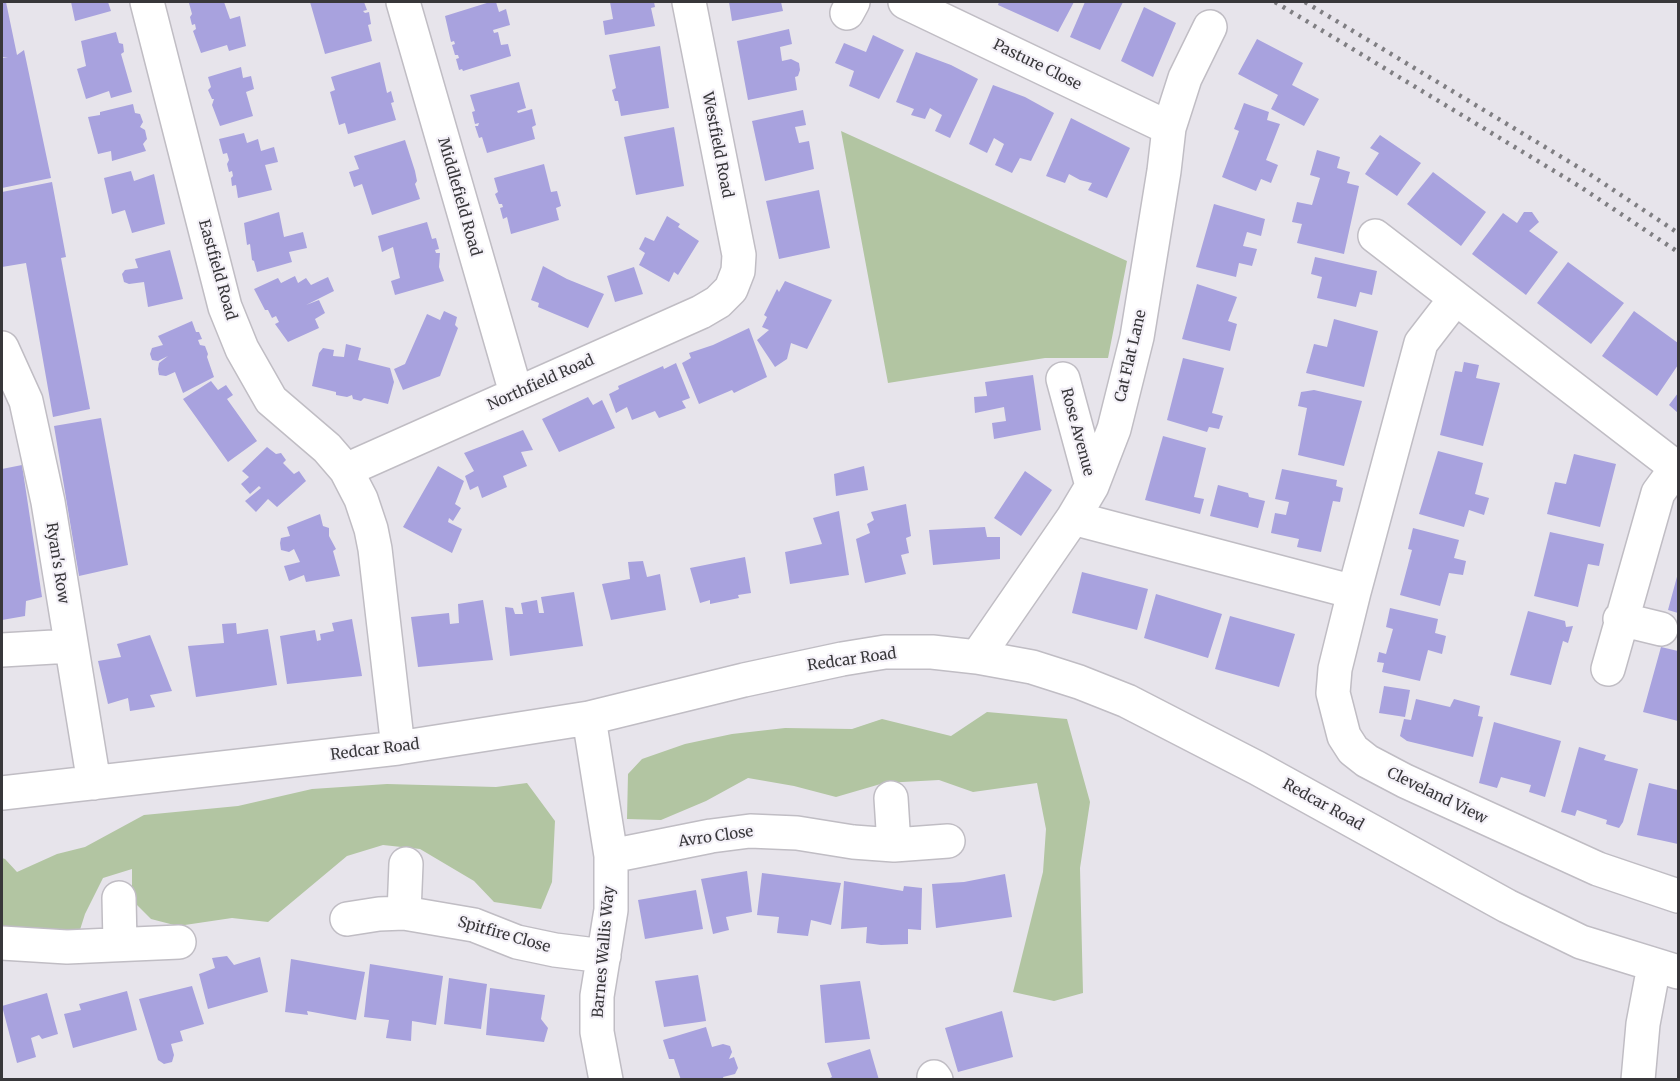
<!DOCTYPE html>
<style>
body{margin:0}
#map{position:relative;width:1680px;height:1081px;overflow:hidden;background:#e7e4eb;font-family:Merriweather,serif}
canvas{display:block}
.frame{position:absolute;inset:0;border:3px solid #38373a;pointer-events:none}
</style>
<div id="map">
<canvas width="1680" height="1081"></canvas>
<div class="frame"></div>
</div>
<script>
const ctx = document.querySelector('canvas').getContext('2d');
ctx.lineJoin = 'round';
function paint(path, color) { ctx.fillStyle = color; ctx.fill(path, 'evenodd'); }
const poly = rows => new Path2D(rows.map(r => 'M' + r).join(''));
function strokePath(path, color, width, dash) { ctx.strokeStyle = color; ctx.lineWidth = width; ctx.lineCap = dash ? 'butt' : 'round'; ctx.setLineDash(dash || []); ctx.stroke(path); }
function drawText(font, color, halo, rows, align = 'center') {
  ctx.font = font + ' Merriweather,serif'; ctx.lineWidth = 4.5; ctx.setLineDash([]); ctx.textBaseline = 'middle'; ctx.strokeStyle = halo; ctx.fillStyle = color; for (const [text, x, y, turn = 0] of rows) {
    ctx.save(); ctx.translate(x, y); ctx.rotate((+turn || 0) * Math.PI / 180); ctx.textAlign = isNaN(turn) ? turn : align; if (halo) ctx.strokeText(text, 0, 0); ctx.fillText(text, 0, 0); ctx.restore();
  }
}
paint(poly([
 [841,131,1127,261,1108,358,1045,358,888,383],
 [987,712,1067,719,1090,802,1080,868,1083,993,1054,1001,1013,992,1043,872,1046,829,1037,783,973,792,939,780,884,783,836,797,794,786,748,778,706,801,661,820,627,819,628,774,642,759,685,744,732,734,785,728,852,729,882,719,951,736],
 [527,783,555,821,552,882,541,909,494,902,474,881,420,849,383,845,347,856,268,922,232,918,178,926,151,919,132,900,132,869,103,878,85,914,79,933,2,933,2,858,5,859,17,872,57,854,85,847,144,815,238,806,312,789,387,784,496,787]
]), '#b2c5a2');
paint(poly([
 [2,2,6,2,17,55,24,50,51,178,2,188,2,58,8,57,2,57],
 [71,2,108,2,111,11,75,21],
 [195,2,224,2,230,19,240,16,246,46,229,51,227,45,201,53,193,31,196,29,195,24,192,25,190,17,192,14,189,3],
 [310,2,364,2,367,10,363,11,365,13,369,12,371,24,368,25,372,41,325,54],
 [490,2,496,2,499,12,506,9,510,25,493,30,494,33,498,32,501,45,508,44,511,56,463,71,462,69,459,70,456,59,459,58,458,55,455,55,452,45,455,44,454,41,451,42,445,16],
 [610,2,654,2,655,7,651,8,655,26,605,35,603,21,613,19],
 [729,2,781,2,783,11,732,21],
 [999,2,1074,2,1058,32,998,5],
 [1085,2,1123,2,1100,50,1070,37],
 [1144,7,1176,23,1153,77,1121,61],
 [789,29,792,44,780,47,782,61,791,59,799,63,800,70,798,76,795,77,797,90,748,100,737,41],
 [116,32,119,43,123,44,124,52,121,54,132,92,111,98,109,91,86,99,77,69,86,66,81,41],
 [873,35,904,50,879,99,849,86,854,71,835,63,844,43,866,52],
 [1257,39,1303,63,1292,85,1319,99,1304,126,1271,109,1278,95,1238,74],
 [660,46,669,108,621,116,618,101,615,101,612,90,616,88,609,55],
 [916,52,951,65,978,79,950,138,935,131,942,115,930,108,925,119,911,115,914,109,896,102],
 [380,62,387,93,391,91,394,102,391,103,396,120,348,134,345,123,339,125,330,92,335,90,331,77],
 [241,67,243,78,251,76,254,89,246,92,253,116,220,126,212,105,214,99,212,99,208,90,211,87,208,77],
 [519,82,526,108,517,111,518,113,532,109,536,125,532,127,535,139,487,153,482,137,479,138,475,126,478,126,479,123,475,124,472,112,475,111,470,95],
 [993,85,1025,97,1054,113,1031,161,1020,158,1012,173,995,165,1004,144,994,138,987,153,969,144],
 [1244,103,1269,112,1267,120,1280,124,1266,160,1278,165,1271,183,1261,179,1256,191,1222,177,1239,131,1234,129],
 [133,104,135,113,140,114,143,122,140,127,145,130,147,139,143,144,146,151,112,161,111,151,98,154,88,117,100,115,100,112],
 [803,110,806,125,795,127,799,143,809,141,814,169,765,181,752,121],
 [1071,118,1130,148,1107,198,1088,190,1092,183,1080,180,1069,174,1065,183,1046,176],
 [674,127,684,186,636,195,624,137],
 [244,133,247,143,258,139,261,151,274,147,278,162,265,165,272,190,238,198,236,185,232,186,231,178,233,176,232,171,229,172,227,164,229,160,227,153,223,154,219,139],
 [1380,135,1421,163,1397,196,1365,174,1379,153,1370,148],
 [405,140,415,171,417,181,415,184,420,199,372,215,362,184,354,187,349,172,359,169,354,156],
 [1317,150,1340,157,1337,168,1350,172,1347,183,1359,186,1344,254,1297,243,1302,224,1292,222,1297,202,1312,205,1320,178,1310,175],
 [544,164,551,192,557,191,561,206,556,208,559,220,511,234,507,217,503,219,500,208,503,207,502,204,499,204,495,194,498,192,494,178],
 [131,171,134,181,154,174,165,224,132,233,125,210,112,214,104,178],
 [1433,172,1486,212,1461,246,1407,204],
 [52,182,66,257,61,258,90,409,53,417,26,263,2,267,2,192],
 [819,190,830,248,779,259,766,201],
 [1214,204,1265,219,1261,236,1247,232,1243,246,1257,249,1252,266,1239,263,1236,277,1196,267],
 [279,212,284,237,303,232,307,248,289,252,292,262,257,272,254,261,252,260,250,244,247,245,244,223],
 [1524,212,1532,212,1539,222,1529,231,1558,252,1526,295,1472,254,1503,213,1517,223],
 [667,216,680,224,678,227,699,241,678,275,674,272,669,282,639,265,645,253,639,249,645,237,654,241],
 [427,222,432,239,436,238,439,249,435,250,436,253,440,253,439,267,444,281,395,295,391,281,400,278,393,247,382,252,378,236],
 [170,250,183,299,148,307,144,282,129,284,124,282,122,274,125,270,138,268,135,259],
 [1315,257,1377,271,1372,295,1360,292,1356,307,1317,298,1322,277,1311,274],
 [1568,262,1624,303,1591,344,1537,303],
 [543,266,567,279,604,294,588,328,538,307,539,303,531,300],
 [634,267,643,294,615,302,607,276],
 [295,276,298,283,306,278,311,285,328,277,334,291,306,305,319,300,325,313,315,319,319,328,288,342,275,324,279,322,276,316,272,318,268,310,265,310,254,289,278,278,281,283],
 [785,281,832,300,807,349,791,343,787,359,775,367,757,340,769,330,762,327,767,317,764,315,777,289,779,292],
 [1197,284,1237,297,1228,321,1237,324,1230,351,1182,339],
 [444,311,457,317,455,325,458,328,440,376,403,390,394,369,405,364,427,314,440,320],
 [1634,311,1678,343,1678,365,1657,396,1602,356],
 [1334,319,1378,331,1364,387,1306,373,1314,344,1327,347],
 [192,321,196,332,199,332,202,339,198,340,200,345,205,346,208,354,207,357,214,377,183,393,175,372,166,376,159,375,158,369,159,363,168,356,158,361,152,360,150,354,152,348,163,345,158,336],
 [749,328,767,377,734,393,732,390,699,404,682,363,691,358,689,353,713,345],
 [346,344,361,348,358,360,390,368,394,382,388,404,364,398,361,401,353,399,352,395,347,397,336,395,336,392,312,386,319,353,323,348,334,350,333,356,344,357],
 [1183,358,1224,368,1212,413,1223,416,1219,429,1209,427,1207,432,1167,420],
 [1464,362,1479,365,1476,378,1500,383,1483,446,1440,435,1455,371,1462,372],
 [676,363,690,398,682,401,686,408,659,418,655,411,632,420,627,407,616,413,609,394,619,389,618,386,663,366,664,369],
 [1033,375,1041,430,994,439,992,423,1006,421,1004,407,975,413,974,397,987,396,985,382],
 [211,381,218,390,226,385,233,395,227,399,257,441,228,462,183,399],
 [1314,390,1362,401,1344,466,1298,455,1307,408,1298,406,1301,392],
 [1678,393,1678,413,1669,405],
 [588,397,593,405,602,400,615,428,559,452,542,419],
 [101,418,128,565,79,576,54,426],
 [523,430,533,450,521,452,527,466,503,476,507,487,482,498,478,486,470,490,465,476,474,471,464,453],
 [1163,436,1206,448,1194,497,1204,499,1200,514,1145,500],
 [267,447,276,454,281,453,286,460,283,463,294,474,299,471,306,481,277,507,268,499,256,512,245,501,261,488,259,486,250,494,241,484,249,477,242,471],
 [1438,451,1483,463,1475,494,1489,498,1484,515,1469,510,1464,527,1419,514],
 [1574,454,1616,464,1600,527,1547,514,1555,482,1566,484],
 [22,465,42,597,26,601,25,616,2,620,2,469],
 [438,466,464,481,455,504,461,508,453,521,449,518,448,522,462,529,452,553,403,527],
 [864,466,868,490,836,496,834,474],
 [1282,469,1337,480,1336,486,1343,488,1340,502,1333,501,1321,552,1297,547,1299,539,1271,533,1275,513,1286,515,1289,502,1275,499],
 [1025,471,1052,490,1021,536,994,518],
 [1218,485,1248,493,1249,497,1265,501,1258,528,1210,516],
 [906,504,911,536,906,538,909,553,901,555,906,574,865,583,856,539,870,533,867,524,874,520,871,512],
 [839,511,849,575,790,584,785,552,822,544,813,518],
 [320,514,323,526,329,528,329,536,336,549,333,551,340,576,306,582,304,575,289,581,284,566,300,562,294,549,289,552,281,550,280,543,281,538,290,536,287,527],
 [985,527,987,537,1000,537,1000,559,933,565,929,530],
 [1413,528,1459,540,1454,558,1466,561,1463,575,1449,573,1440,606,1400,595,1412,550,1408,549],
 [1550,532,1604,544,1599,566,1588,564,1578,607,1534,596],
 [745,557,751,593,738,595,739,598,710,604,710,600,700,603,690,568],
 [643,561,647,577,660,574,666,610,611,620,602,584,630,579,628,562],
 [1082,572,1148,589,1137,630,1072,613],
 [1678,573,1678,613,1668,610],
 [574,592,583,646,510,656,505,607,513,608,515,614,523,614,521,603,537,600,539,613,544,613,541,597],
 [1156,594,1222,614,1208,658,1144,638],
 [483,600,493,660,418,667,411,617,449,613,450,624,459,623,458,604],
 [1390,608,1438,619,1435,633,1446,636,1442,654,1428,650,1420,681,1382,672,1384,663,1377,662,1379,652,1386,654,1393,629,1386,627],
 [1528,611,1565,621,1566,627,1573,626,1568,643,1563,641,1551,685,1510,675],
 [1230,616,1295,634,1279,687,1215,669],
 [352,619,362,676,287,684,280,636,315,630,322,668,317,641,321,640,320,634,334,631,332,623],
 [236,623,237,634,268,629,277,685,196,697,188,646,224,643,222,624],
 [150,635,172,691,150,695,155,707,130,711,128,698,108,704,98,661,121,657,117,644],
 [1661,647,1678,651,1678,721,1643,712],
 [1384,686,1410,690,1405,717,1379,713],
 [1416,699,1450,707,1454,699,1480,706,1478,716,1483,717,1473,757,1407,741,1400,736,1404,719,1411,720],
 [1494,722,1561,741,1545,797,1529,792,1531,785,1501,777,1497,788,1479,783],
 [1579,747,1606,755,1604,760,1638,769,1623,822,1619,828,1606,824,1607,820,1577,810,1575,816,1561,812],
 [1649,783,1678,790,1678,844,1637,835],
 [747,871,752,912,726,917,729,930,713,934,701,879],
 [762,873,841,883,831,925,811,920,808,936,777,933,779,917,757,915],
 [1005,874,1012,917,936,928,932,884,964,882],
 [844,881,903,891,904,886,922,888,921,930,908,929,908,944,881,945,866,943,867,927,841,929],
 [696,890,703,929,645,939,638,900],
 [227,956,234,965,260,957,268,992,208,1009,199,974,215,968,212,958],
 [291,959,365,972,356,1020,307,1011,308,1015,285,1012],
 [370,964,443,976,436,1025,412,1021,411,1041,386,1038,389,1020,364,1017],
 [698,975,706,1021,664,1027,655,981],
 [449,978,487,984,481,1029,444,1024],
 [860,981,870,1039,825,1043,820,985],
 [192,986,204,1024,180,1031,183,1041,171,1044,174,1055,172,1062,164,1064,158,1060,139,999],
 [490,988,545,995,541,1019,548,1028,544,1042,486,1035],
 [127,991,137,1030,73,1048,64,1014,81,1010,79,1004],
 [47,993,58,1034,42,1039,39,1035,31,1038,36,1057,17,1063,2,1006],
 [1002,1011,1013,1057,958,1072,945,1028],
 [706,1027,712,1047,723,1044,730,1046,732,1052,729,1059,734,1057,738,1068,735,1074,723,1077,724,1080,681,1080,674,1059,669,1059,663,1040],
 [870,1049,879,1080,826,1080,832,1077,827,1063]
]), '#a8a2de');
const minor = poly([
 [147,2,225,307,242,349,271,400,327,448,346,470,361,499,371,529,375,549,398,748],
 [403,2,516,393],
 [905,2,1169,128],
 [847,13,853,2],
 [1375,236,1678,469],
 [1455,299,1421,343,1354,592,1335,669,1333,693,1344,736,1353,750,1367,761,1405,781,1598,869,1678,896],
 [2,348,26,401,48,502,94,783],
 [1063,379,1092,486],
 [346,470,701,312,718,302,731,289,738,271,739,255,689,2],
 [1073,518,1354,592],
 [1620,619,1661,629],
 [2,650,71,646],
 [977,657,1073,518,1092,486,1114,429,1137,337,1164,171,1169,128,1185,78,1210,27],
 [1608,669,1658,493,1677,467],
 [589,718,611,856,611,910,597,996,597,1032,606,1080],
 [2,793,398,748,589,718,744,680,842,659,885,652,932,652,977,657,1032,667,1079,682,1127,701,1257,768,1507,906,1581,942,1678,972],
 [891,798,894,845],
 [611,856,711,836,750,831,797,833,853,842,894,845,948,841],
 [119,898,120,943],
 [404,913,406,864],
 [347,919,379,914,404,913,474,925,517,942,555,950,604,956],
 [2,943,67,947,179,942],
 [934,1077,936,1080],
 [1638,1080,1643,1024,1654,966]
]);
strokePath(minor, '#c0bdc4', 36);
strokePath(minor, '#fff', 33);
strokePath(poly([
 [1275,2,1579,186,1678,252],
 [1305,2,1588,173,1678,233]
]), '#7f7e82', 4.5, [3, 6]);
drawText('15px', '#38373a', '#f4f1f8', [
 ["Pasture Close",1037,65,26],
 ["Westfield Road",717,145,79],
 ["Middlefield Road",459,197,74],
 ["Eastfield Road",217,270,74],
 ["Cat Flat Lane",1131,356,-77],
 ["Northfield Road",541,383,-24],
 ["Rose Avenue",1077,432,75],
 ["Ryan's Row",57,563,81],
 ["Redcar Road",852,660,-8],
 ["Redcar Road",375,750,-7],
 ["Cleveland View",1437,796,26],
 ["Redcar Road",1323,805,29],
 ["Avro Close",716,837,-8],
 ["Spitfire Close",504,935,16],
 ["Barnes Wallis Way",604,952,-85]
]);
</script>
